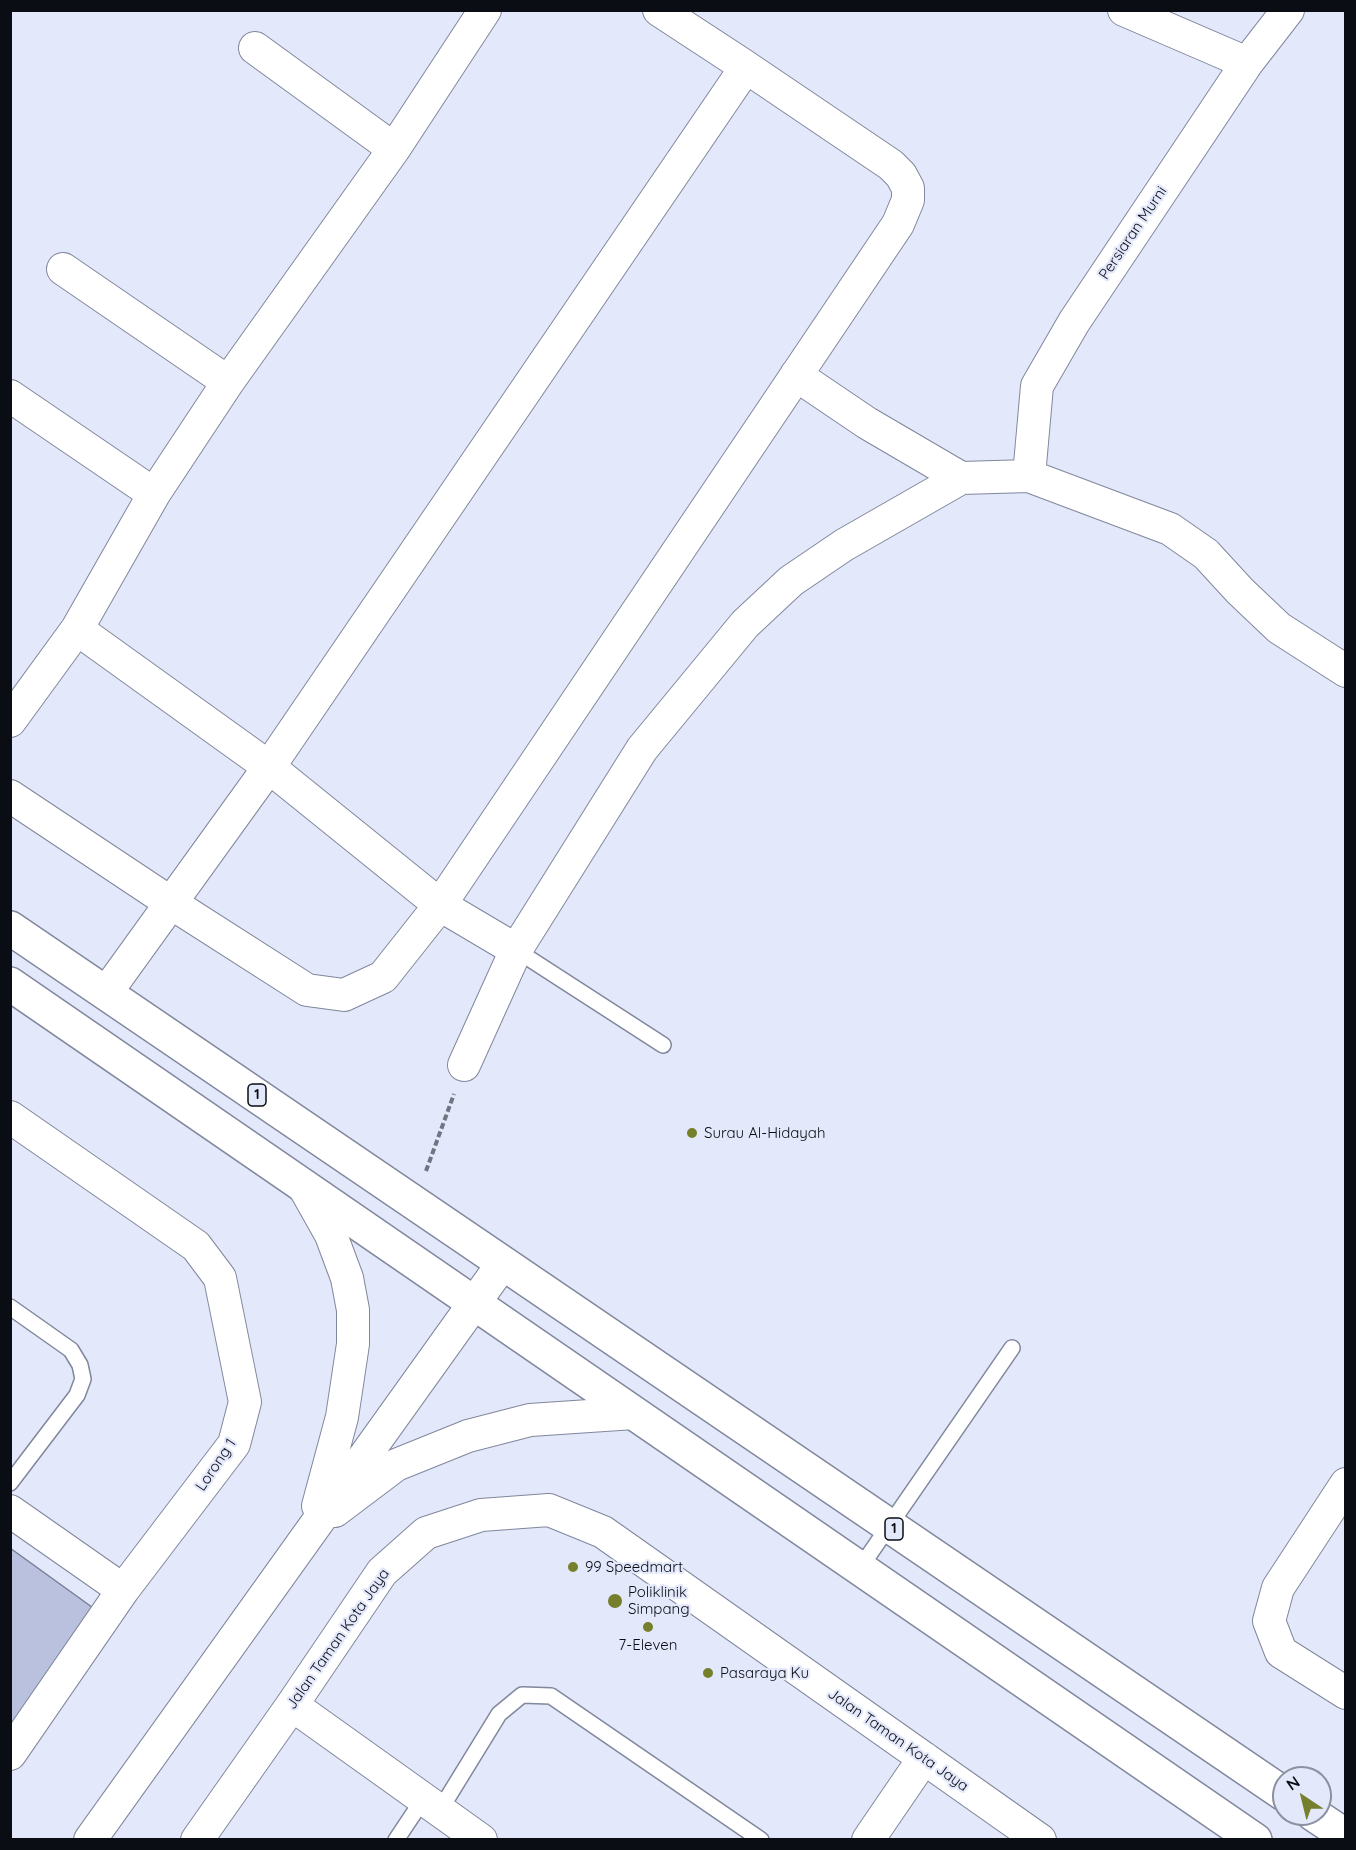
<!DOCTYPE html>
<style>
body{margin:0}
#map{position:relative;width:1356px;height:1850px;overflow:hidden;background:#e3e8fb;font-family:Quicksand,sans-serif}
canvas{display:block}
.frame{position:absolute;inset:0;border:12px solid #0b0d14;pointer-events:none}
.north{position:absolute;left:1272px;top:1766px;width:60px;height:60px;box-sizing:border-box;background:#e3e8fb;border:2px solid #8d909f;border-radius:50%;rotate:325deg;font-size:16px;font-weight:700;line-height:24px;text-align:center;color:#0b0d14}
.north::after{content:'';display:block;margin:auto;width:21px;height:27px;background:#767f2b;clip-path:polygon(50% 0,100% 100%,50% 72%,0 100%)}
</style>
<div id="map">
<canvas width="1356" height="1850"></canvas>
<div class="frame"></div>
<div class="north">N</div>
</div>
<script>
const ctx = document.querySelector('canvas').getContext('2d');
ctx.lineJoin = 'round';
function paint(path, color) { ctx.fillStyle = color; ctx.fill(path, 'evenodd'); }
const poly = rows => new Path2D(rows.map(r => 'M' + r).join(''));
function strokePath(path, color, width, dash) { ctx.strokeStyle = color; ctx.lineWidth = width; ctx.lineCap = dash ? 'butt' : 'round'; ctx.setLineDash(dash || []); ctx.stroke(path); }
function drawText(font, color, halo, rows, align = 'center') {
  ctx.font = font + ' Quicksand,sans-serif'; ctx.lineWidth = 4.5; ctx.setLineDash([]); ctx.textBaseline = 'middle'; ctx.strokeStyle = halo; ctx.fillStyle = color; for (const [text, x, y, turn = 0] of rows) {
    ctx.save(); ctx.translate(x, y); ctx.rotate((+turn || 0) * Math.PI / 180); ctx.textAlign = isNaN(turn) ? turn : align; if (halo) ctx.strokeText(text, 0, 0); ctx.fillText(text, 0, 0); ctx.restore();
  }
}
const building = poly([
 [10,1548,96,1610,10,1728,10,1548]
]);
paint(building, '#b9c1df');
strokePath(building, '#787e93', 1.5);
const service = poly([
 [516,950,663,1045],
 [10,1307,71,1350,80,1365,83,1379,77,1395,10,1483],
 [860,1568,1012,1348],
 [440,1810,499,1714,522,1695,551,1696,761,1840],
 [396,1840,424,1798]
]);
const minor = poly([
 [1124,10,1247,63],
 [255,48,394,149],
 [63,269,228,382],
 [796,375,867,423,961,478],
 [10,396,154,494],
 [1029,476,1037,386,1074,322,1247,63,1288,10],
 [77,629,269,767,440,905,516,950],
 [10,721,77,629,154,494,228,382,394,149,485,10],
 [10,796,171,903,307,990,344,995,383,977,440,905,898,224,908,200,908,188,901,175,891,165,746,67],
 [106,993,269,767,746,67,659,10],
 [464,1065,516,950,642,749,745,624,791,581,844,545,961,478,1029,476,1170,529,1206,554,1240,591,1279,628,1346,671],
 [10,1117,196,1246,220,1278,245,1402,234,1444,123,1590,10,1754],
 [304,1187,331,1235,347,1278,353,1310,353,1344,342,1417,318,1506],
 [1346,1484,1278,1588,1269,1621,1281,1652,1346,1693],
 [10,1511,123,1590],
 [335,1511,396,1465,468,1436,530,1420,634,1413],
 [292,1705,481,1840],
 [90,1840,503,1263],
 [197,1840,292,1705,382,1572,426,1533,481,1515,549,1510,603,1532,1040,1840],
 [868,1840,924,1758]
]);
const trunk = poly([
 [10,928,1284,1794],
 [10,984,1255,1840],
 [1313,1814,1346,1836]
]);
strokePath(service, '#81879c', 18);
strokePath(minor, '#81879c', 34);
strokePath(trunk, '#81879c', 36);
strokePath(poly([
 [426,1171,454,1094]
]), '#717481', 4, [6, 3]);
strokePath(service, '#fff', 15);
strokePath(minor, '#fff', 32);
strokePath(trunk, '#fff', 33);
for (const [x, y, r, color] of [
 [692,1133,6,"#767f2b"],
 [573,1567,6,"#767f2b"],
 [615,1601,8,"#767f2b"],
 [648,1627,6,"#767f2b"],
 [708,1673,6,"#767f2b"]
]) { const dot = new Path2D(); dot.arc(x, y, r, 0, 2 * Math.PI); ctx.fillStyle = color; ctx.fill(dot); strokePath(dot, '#e3e8fb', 2); }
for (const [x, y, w] of [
 [257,1095,18],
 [894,1529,18]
]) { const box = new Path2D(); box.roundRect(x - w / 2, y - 11, w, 22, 4.5); ctx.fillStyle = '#e3e8fb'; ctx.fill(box); strokePath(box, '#0b0d14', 1.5); }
drawText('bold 14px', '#0b0d14', null, [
 ["1",257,1095],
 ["1",894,1529]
]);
drawText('15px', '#0b0d14', '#e3e8fb', [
 ["Persiaran Murni",1133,233,-56],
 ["Lorong 1",216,1465,-56],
 ["Jalan Taman Kota Jaya",338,1639,-55],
 ["Jalan Taman Kota Jaya",898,1740,35]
]);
drawText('15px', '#0b0d14', '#e3e8fb', [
 ["Surau Al-Hidayah",704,1133],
 ["99 Speedmart",585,1567],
 ["Poliklinik",628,1592],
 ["Simpang",628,1609],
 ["7-Eleven",648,1645,"center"],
 ["Pasaraya Ku",720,1673]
], 'left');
</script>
